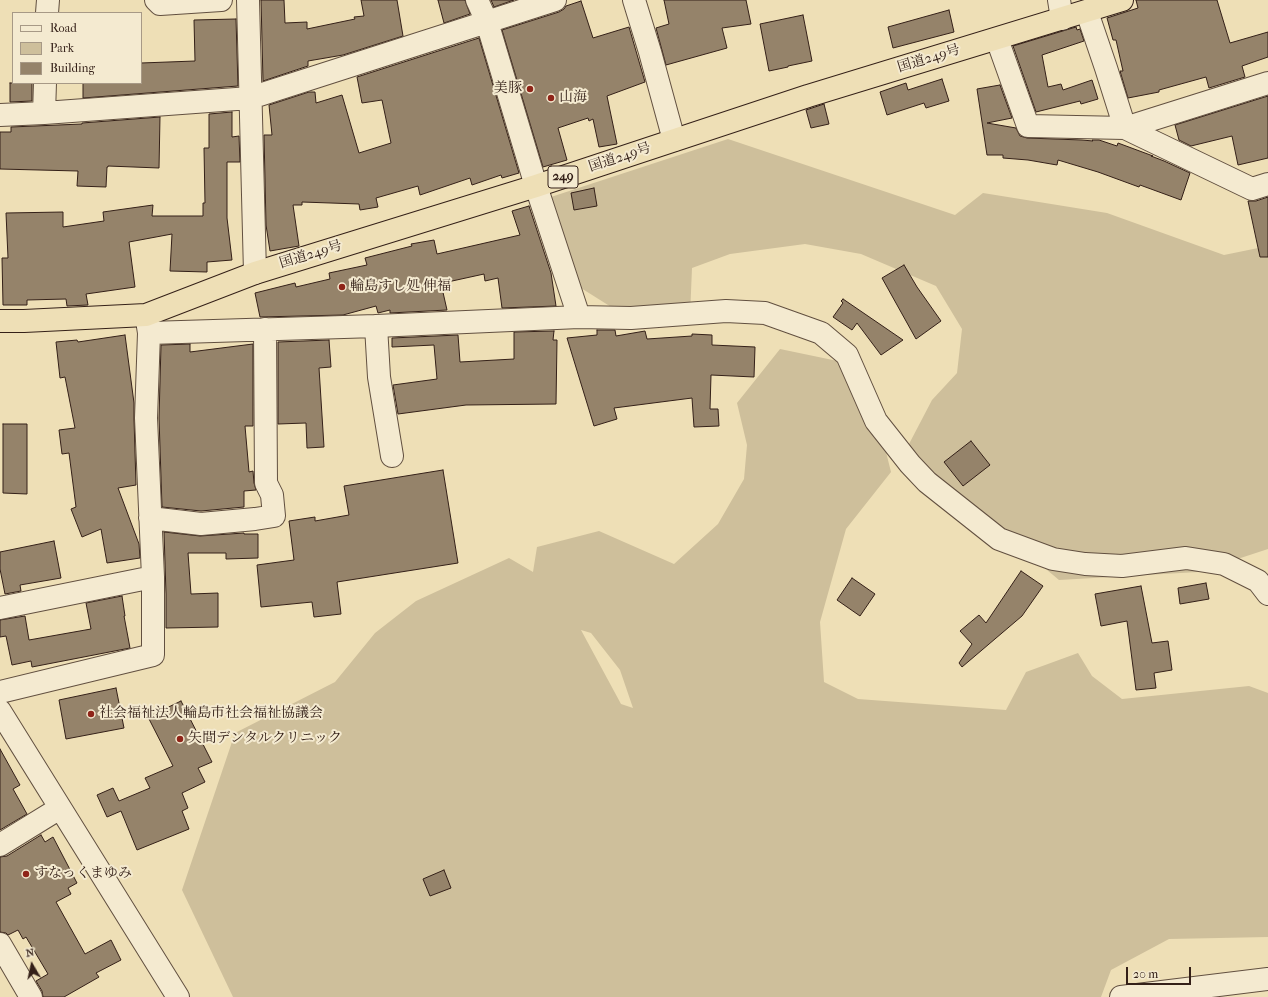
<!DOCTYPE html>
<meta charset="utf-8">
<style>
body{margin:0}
#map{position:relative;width:1268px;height:997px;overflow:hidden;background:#eedfb6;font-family:"IM FELL French Canon",serif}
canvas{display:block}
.legend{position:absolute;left:12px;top:12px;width:130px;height:72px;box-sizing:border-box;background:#f4ead0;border:1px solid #a79986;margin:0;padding:5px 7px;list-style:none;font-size:12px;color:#342018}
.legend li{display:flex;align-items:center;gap:8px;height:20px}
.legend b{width:20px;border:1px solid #a79986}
.north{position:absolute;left:12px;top:945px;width:40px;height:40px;-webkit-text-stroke:3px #f4ead0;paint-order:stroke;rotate:351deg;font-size:11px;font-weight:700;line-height:16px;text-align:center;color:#342018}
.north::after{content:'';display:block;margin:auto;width:14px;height:18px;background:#342018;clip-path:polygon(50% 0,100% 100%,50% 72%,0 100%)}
.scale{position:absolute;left:1126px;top:967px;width:65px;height:18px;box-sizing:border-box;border:2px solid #342018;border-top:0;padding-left:5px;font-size:12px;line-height:14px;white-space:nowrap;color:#342018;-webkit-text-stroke:3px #f4ead0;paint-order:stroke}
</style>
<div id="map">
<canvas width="1268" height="997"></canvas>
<ul class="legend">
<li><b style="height:5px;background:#f4ead0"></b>Road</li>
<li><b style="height:11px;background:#cebf9b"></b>Park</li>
<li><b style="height:11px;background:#95836a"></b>Building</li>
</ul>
<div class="north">N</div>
<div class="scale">20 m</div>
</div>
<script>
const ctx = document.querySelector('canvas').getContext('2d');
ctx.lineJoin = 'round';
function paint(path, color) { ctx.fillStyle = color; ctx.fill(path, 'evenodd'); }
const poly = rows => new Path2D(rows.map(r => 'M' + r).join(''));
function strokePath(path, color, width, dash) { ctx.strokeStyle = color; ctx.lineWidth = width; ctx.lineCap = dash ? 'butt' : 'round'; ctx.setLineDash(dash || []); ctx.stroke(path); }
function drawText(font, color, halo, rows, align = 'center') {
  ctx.font = font + ' "IM FELL French Canon","Noto Serif JP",serif'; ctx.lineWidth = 4; ctx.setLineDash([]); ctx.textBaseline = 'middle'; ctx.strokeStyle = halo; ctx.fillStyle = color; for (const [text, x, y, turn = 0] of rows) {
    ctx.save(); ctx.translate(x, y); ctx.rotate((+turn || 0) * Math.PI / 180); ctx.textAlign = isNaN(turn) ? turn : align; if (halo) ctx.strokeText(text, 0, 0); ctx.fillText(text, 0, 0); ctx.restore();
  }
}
paint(poly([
 [728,139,955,215,983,193,1107,213,1224,255,1268,246,1268,549,1198,572,1059,580,973,508,925,471,909,444,932,400,957,373,962,329,936,286,861,254,805,244,730,254,692,268,690,316,616,310,573,283,551,197],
 [780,349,852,364,869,384,891,472,846,529,820,622,824,682,858,699,1006,710,1026,672,1078,653,1092,676,1122,699,1249,686,1268,693,1268,937,1169,939,1111,970,1101,997,233,997,182,890,235,733,335,682,375,633,416,601,509,558,533,572,537,547,599,531,674,564,718,524,744,479,747,445,737,403],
 [581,630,591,633,620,670,633,708,621,704]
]), '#cebf9b');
const building = poly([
 [261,0,284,0,285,23,307,22,307,29,355,19,354,17,364,16,361,0,397,0,403,36,343,55,308,61,308,66,263,81,261,0],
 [438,0,465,0,470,14,444,23,438,0],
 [491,0,514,0,494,7,491,0],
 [664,0,746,0,751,24,722,28,727,48,666,65,656,28,669,24,664,0],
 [1136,0,1217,0,1230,43,1268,32,1268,57,1242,66,1245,77,1209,88,1206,77,1159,90,1159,92,1128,98,1120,71,1123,71,1116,40,1113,40,1107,18,1138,8,1136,0],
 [581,1,593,38,629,27,645,82,607,96,617,144,599,147,593,119,589,121,588,118,558,128,567,160,543,167,502,30,559,12,564,9,566,6,581,1],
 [949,10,954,32,893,48,888,27,949,10],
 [803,15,812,61,788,66,788,67,769,71,760,24,803,15],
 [236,19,238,86,83,98,83,83,141,83,141,63,195,61,194,20,236,19],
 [1076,27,1077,30,1080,29,1084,41,1042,55,1048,87,1061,84,1063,90,1092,80,1098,99,1081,104,1080,101,1036,112,1013,46,1076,27],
 [479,38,519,173,502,178,501,175,472,185,470,178,420,195,418,186,376,198,378,207,360,210,359,204,302,202,302,205,293,205,299,246,270,251,266,225,264,135,272,135,269,105,309,92,315,92,316,103,342,95,359,153,391,143,382,100,362,103,357,77,479,38],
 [942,79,949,101,926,108,924,103,887,115,880,92,906,83,908,90,942,79],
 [10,83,32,83,32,101,10,102,10,83],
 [1000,85,1012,118,987,123,1016,128,1020,136,1027,138,1082,140,1093,141,1092,140,1099,140,1117,146,1118,143,1153,156,1151,156,1164,161,1190,173,1181,200,1140,185,1139,187,1098,172,1058,160,1057,165,1028,160,1003,158,1003,155,987,155,977,89,1000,85],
 [1268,96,1268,158,1238,165,1232,136,1191,146,1179,140,1175,125,1268,96],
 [824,104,829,124,811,128,806,110,824,104],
 [232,112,232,137,239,136,240,162,227,162,227,218,232,260,207,262,207,272,170,271,172,234,129,242,135,287,86,294,88,305,67,306,66,299,27,300,27,305,3,305,2,258,8,258,6,213,63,212,63,227,104,221,103,212,153,205,152,216,203,216,203,203,205,203,204,148,209,148,209,114,232,112],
 [160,117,159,168,108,166,108,167,107,167,106,187,77,186,78,171,0,169,0,132,11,132,11,127,82,124,82,123,160,117],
 [594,188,597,206,574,210,571,193,594,188],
 [1268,197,1268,257,1260,257,1248,201,1256,201,1268,197],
 [529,206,551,273,556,306,502,308,498,278,485,281,484,274,443,283,444,288,442,288,447,310,390,313,390,310,378,313,376,306,343,315,260,317,255,293,295,283,296,287,330,279,329,273,367,265,365,258,412,246,411,244,434,240,437,254,520,235,512,211,529,206],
 [904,265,917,287,941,321,916,339,882,278,904,265],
 [843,299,903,340,881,355,857,323,852,330,833,317,843,303,841,301,843,299],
 [597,330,615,330,616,336,645,331,647,339,692,336,692,334,712,335,712,345,755,347,754,377,711,375,710,409,718,409,719,426,694,427,692,398,614,408,617,419,594,426,567,338,597,335,597,330],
 [554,331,553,340,557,340,556,404,466,405,398,414,393,385,437,379,434,345,392,347,392,338,458,335,460,362,514,359,514,332,554,331],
 [125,335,134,403,134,419,136,485,118,488,139,544,140,558,107,563,101,529,82,537,71,509,76,507,69,453,62,454,59,430,75,428,65,377,60,378,56,342,77,340,78,342,125,335],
 [329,340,331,367,319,368,324,447,307,448,306,423,278,424,278,342,329,340],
 [190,344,190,352,253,344,253,426,245,426,249,472,253,471,254,483,256,490,244,491,244,507,201,511,162,507,159,418,161,345,190,344],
 [3,424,27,424,27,494,3,493,3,424],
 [971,441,990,465,963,486,944,462,971,441],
 [443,470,458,563,337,582,341,614,314,617,312,602,261,607,257,565,294,560,289,521,315,517,315,521,349,515,344,486,443,470],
 [164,532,200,536,244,533,244,534,258,534,258,558,226,559,226,553,188,553,191,594,218,593,218,627,166,628,166,594,164,532],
 [54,541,61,578,20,585,21,591,5,594,0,569,0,552,54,541],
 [1021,571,1043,586,1022,616,962,667,959,663,972,644,960,631,979,615,986,623,1021,571],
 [852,578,875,594,860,616,837,600,852,578],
 [1206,583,1209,599,1180,604,1178,588,1206,583],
 [1141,586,1152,643,1168,641,1172,670,1154,673,1156,688,1136,690,1127,621,1101,626,1095,594,1141,586],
 [122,596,125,616,124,616,130,648,32,667,31,661,12,665,6,636,0,637,0,620,25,616,29,640,91,629,86,603,122,596],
 [116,688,124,728,66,739,59,700,116,688],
 [181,701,212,762,198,768,205,782,182,793,188,808,182,811,189,829,137,850,121,811,107,817,97,795,113,788,119,801,150,788,145,778,173,766,148,717,181,701],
 [0,749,20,785,13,789,27,814,0,830,0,749],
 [41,835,45,842,53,837,77,883,68,888,71,894,56,902,85,954,111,940,121,960,96,973,99,977,64,997,43,997,42,991,36,981,48,974,26,937,23,939,18,930,8,935,6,933,0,932,0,857,7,856,41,835],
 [444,870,451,888,430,896,423,879,444,870]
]);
paint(building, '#95836a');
strokePath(building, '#342018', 1);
const minor = poly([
 [156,0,160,4,221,0],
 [248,0,255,273],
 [477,0,487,22,536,186,579,317],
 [634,0,650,52,674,140],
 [1059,0,1062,19],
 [1087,12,1106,68,1125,128,1252,189,1268,184],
 [47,13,48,0],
 [997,39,1028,126,1125,128,1268,83],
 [44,113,45,83],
 [0,115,44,113,250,98,555,0],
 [376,326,379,377,392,456],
 [149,333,376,326,579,317,631,318,726,311,765,313,821,333,847,355,876,421,910,464,927,482,999,539,1053,559,1085,564,1122,566,1186,558,1224,564,1258,581,1268,594],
 [150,518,201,524,255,519,274,516,272,495,266,483,265,329],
 [0,608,153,577],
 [0,692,153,655,153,577,146,418,149,333,147,320],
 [0,711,178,997],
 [0,845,60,808],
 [0,944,31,997],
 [1121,997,1268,979]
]);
const highway = poly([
 [0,321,24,321,146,315,255,273,536,186,808,96,1122,0]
]);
strokePath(minor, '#625040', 24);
strokePath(highway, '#342018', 24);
strokePath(minor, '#f4ead0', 22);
strokePath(highway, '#eedfb6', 22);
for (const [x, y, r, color] of [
 [530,89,4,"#8f2418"],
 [551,98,4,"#8f2418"],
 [342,287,4,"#8f2418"],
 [91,714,4,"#8f2418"],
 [180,739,4,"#8f2418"],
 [26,874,4,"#8f2418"]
]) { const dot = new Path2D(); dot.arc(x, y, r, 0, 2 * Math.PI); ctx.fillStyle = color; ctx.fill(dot); strokePath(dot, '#f4ead0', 1.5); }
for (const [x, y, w] of [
 [563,177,30]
]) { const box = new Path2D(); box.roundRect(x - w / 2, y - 11, w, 22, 3); ctx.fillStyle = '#f4ead0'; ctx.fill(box); strokePath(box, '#342018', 1); }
drawText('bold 13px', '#342018', null, [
 ["249",563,177]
]);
drawText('14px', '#342018', '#f4ead0', [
 ["国道249号",929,59,-17],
 ["国道249号",620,158,-18],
 ["国道249号",311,255,-17]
]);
drawText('14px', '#342018', '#f4ead0', [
 ["美豚",522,89,"right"],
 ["山海",559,98],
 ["輪島すし処 伸福",350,287],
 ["社会福祉法人輪島市社会福祉協議会",99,714],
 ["矢間デンタルクリニック",188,739],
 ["すなっくまゆみ",34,874]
], 'left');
</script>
